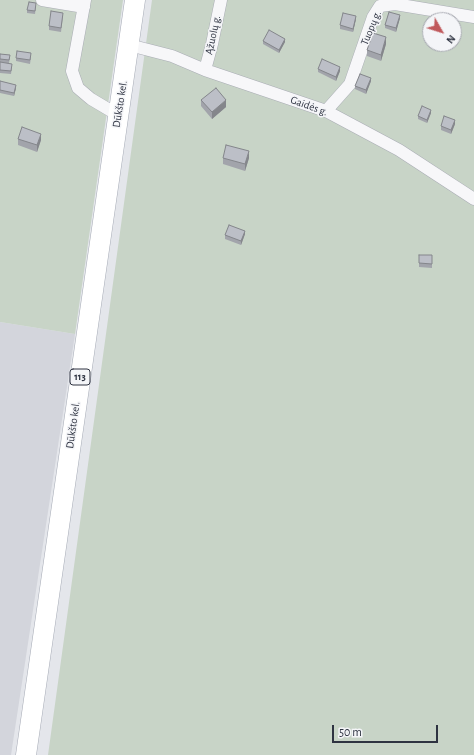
<!DOCTYPE html>
<meta charset="utf-8">
<style>
body{margin:0}
#map{position:relative;width:474px;height:755px;overflow:hidden;background:#e4e6eb;font-family:"Alegreya Sans",sans-serif}
canvas{display:block}
.north{position:absolute;left:422px;top:12px;width:40px;height:40px;box-sizing:border-box;background:#f4f5f8;border:1px solid #a5a7af;border-radius:50%;rotate:129deg;font-size:11px;font-weight:700;line-height:16px;text-align:center;color:#2e3341}
.north::after{content:'';display:block;margin:auto;width:14px;height:18px;background:#c0595c;clip-path:polygon(50% 0,100% 100%,50% 72%,0 100%)}
.scale{position:absolute;left:332px;top:725px;width:106px;height:18px;box-sizing:border-box;border:2px solid #2e3341;border-top:0;padding-left:5px;font-size:12px;line-height:14px;white-space:nowrap;color:#2e3341;-webkit-text-stroke:3px #f4f5f8;paint-order:stroke}
</style>
<div id="map">
<canvas width="474" height="755"></canvas>
<div class="north">N</div>
<div class="scale">50 m</div>
</div>
<script>
const ctx = document.querySelector('canvas').getContext('2d');
ctx.lineJoin = 'round';
function paint(path, color) { ctx.fillStyle = color; ctx.fill(path, 'evenodd'); }
const poly = rows => new Path2D(rows.map(r => 'M' + r).join(''));
function strokePath(path, color, width, dash) { ctx.strokeStyle = color; ctx.lineWidth = width; ctx.lineCap = dash ? 'butt' : 'round'; ctx.setLineDash(dash || []); ctx.stroke(path); }
function drawText(font, color, halo, rows, align = 'center') {
  ctx.font = font + ' "Alegreya Sans",sans-serif'; ctx.lineWidth = 3; ctx.setLineDash([]); ctx.textBaseline = 'middle'; ctx.strokeStyle = halo; ctx.fillStyle = color; for (const [text, x, y, turn = 0] of rows) {
    ctx.save(); ctx.translate(x, y); ctx.rotate((+turn || 0) * Math.PI / 180); ctx.textAlign = isNaN(turn) ? turn : align; if (halo) ctx.strokeText(text, 0, 0); ctx.fillText(text, 0, 0); ctx.restore();
  }
}
paint(poly([
 [0,322,75,334,11,755,0,755]
]), '#d3d5dc');
paint(poly([
 [0,0,123,0,75,334,0,322],
 [152,0,474,0,474,755,48,755],
 [430,20,454,20,454,44,430,44]
]), '#c8d4c7');
const minor = poly([
 [42,0,84,7],
 [85,0,72,71,78,88,91,99,118,115],
 [129,45,172,56,205,70,326,111,399,150,474,199],
 [205,70,212,44,221,0],
 [326,111,350,84,373,17,380,6,395,4,474,17]
]);
const primary = poly([
 [26,755,135,0]
]);
strokePath(minor, '#aaadb5', 13);
strokePath(primary, '#a5aab5', 21);
strokePath(minor, '#f7f7f9', 12);
strokePath(primary, '#fff', 20);
paint(poly([
 [36,6,35,14,27,13,27,10],
 [63,16,61,32,49,30,49,26],
 [400,18,396,32,385,28,385,25],
 [356,19,353,32,340,29,340,25],
 [263,41,285,42,279,53,263,44],
 [386,44,381,61,367,56,367,50],
 [0,54,10,58,9,63,12,67,11,74,0,73],
 [31,57,30,64,16,61,16,58],
 [318,69,340,71,336,81,318,72],
 [0,81,16,88,14,96,0,93],
 [371,81,366,94,355,89,355,86],
 [201,100,226,107,212,119,201,106],
 [431,113,427,123,418,119,418,116],
 [455,124,451,134,441,130,441,126],
 [18,139,41,140,37,152,18,145],
 [223,158,249,158,245,171,223,164],
 [245,234,241,245,225,239,225,235],
 [419,255,432,255,432,268,419,267]
]), '#a2a4ab');
paint(poly([
 [400,15,400,18,396,32,396,28],
 [356,16,356,19,353,32,353,29],
 [386,37,386,44,381,61,381,55],
 [285,39,285,42,279,53,279,50],
 [340,67,340,71,336,81,336,77],
 [371,78,371,81,366,94,366,90],
 [16,85,16,88,14,96,14,93],
 [226,100,226,107,212,119,212,112],
 [431,110,431,113,427,123,427,120],
 [455,120,455,124,451,134,451,130],
 [41,134,41,140,37,152,37,145],
 [249,151,249,158,245,171,245,164],
 [245,231,245,234,241,245,241,241]
]), '#84868b');
const building = poly([
 [29,2,36,3,35,11,27,10,29,2],
 [51,11,63,13,61,28,49,26,51,11],
 [389,12,400,15,396,28,385,25,389,12],
 [343,13,356,16,353,29,340,25,343,13],
 [269,30,285,39,279,50,263,41,269,30],
 [373,33,386,37,381,55,367,50,373,33],
 [17,51,31,53,30,60,16,58,17,51],
 [0,54,10,55,9,60,0,59,0,54],
 [322,59,340,67,336,77,318,69,322,59],
 [0,62,12,64,11,71,0,70,0,62],
 [360,74,371,78,366,90,355,86,360,74],
 [0,81,16,85,14,93,0,90,0,81],
 [216,88,226,100,212,112,201,100,216,88],
 [422,106,431,110,427,120,418,116,422,106],
 [444,116,455,120,451,130,441,126,444,116],
 [22,127,41,134,37,145,18,139,22,127],
 [226,145,249,151,245,164,223,158,226,145],
 [229,225,245,231,241,241,225,235,229,225],
 [419,255,432,255,432,264,419,263,419,255]
]);
paint(building, '#bcbfc7');
strokePath(building, '#84868b', 1);
for (const [x, y, w] of [
 [80,377,20]
]) { const box = new Path2D(); box.roundRect(x - w / 2, y - 8, w, 16, 3); ctx.fillStyle = '#f4f5f8'; ctx.fill(box); strokePath(box, '#2e3341', 1); }
drawText('bold 10px', '#2e3341', null, [
 ["113",80,377]
]);
drawText('11px', '#2e3341', '#f4f5f8', [
 ["Tuopų g.",371,28,-67],
 ["Ąžuolų g.",213,35,-78],
 ["Dūkšto kel.",120,104,-81],
 ["Gaidės g.",309,106,20],
 ["Dūkšto kel.",73,425,-82]
]);
</script>
